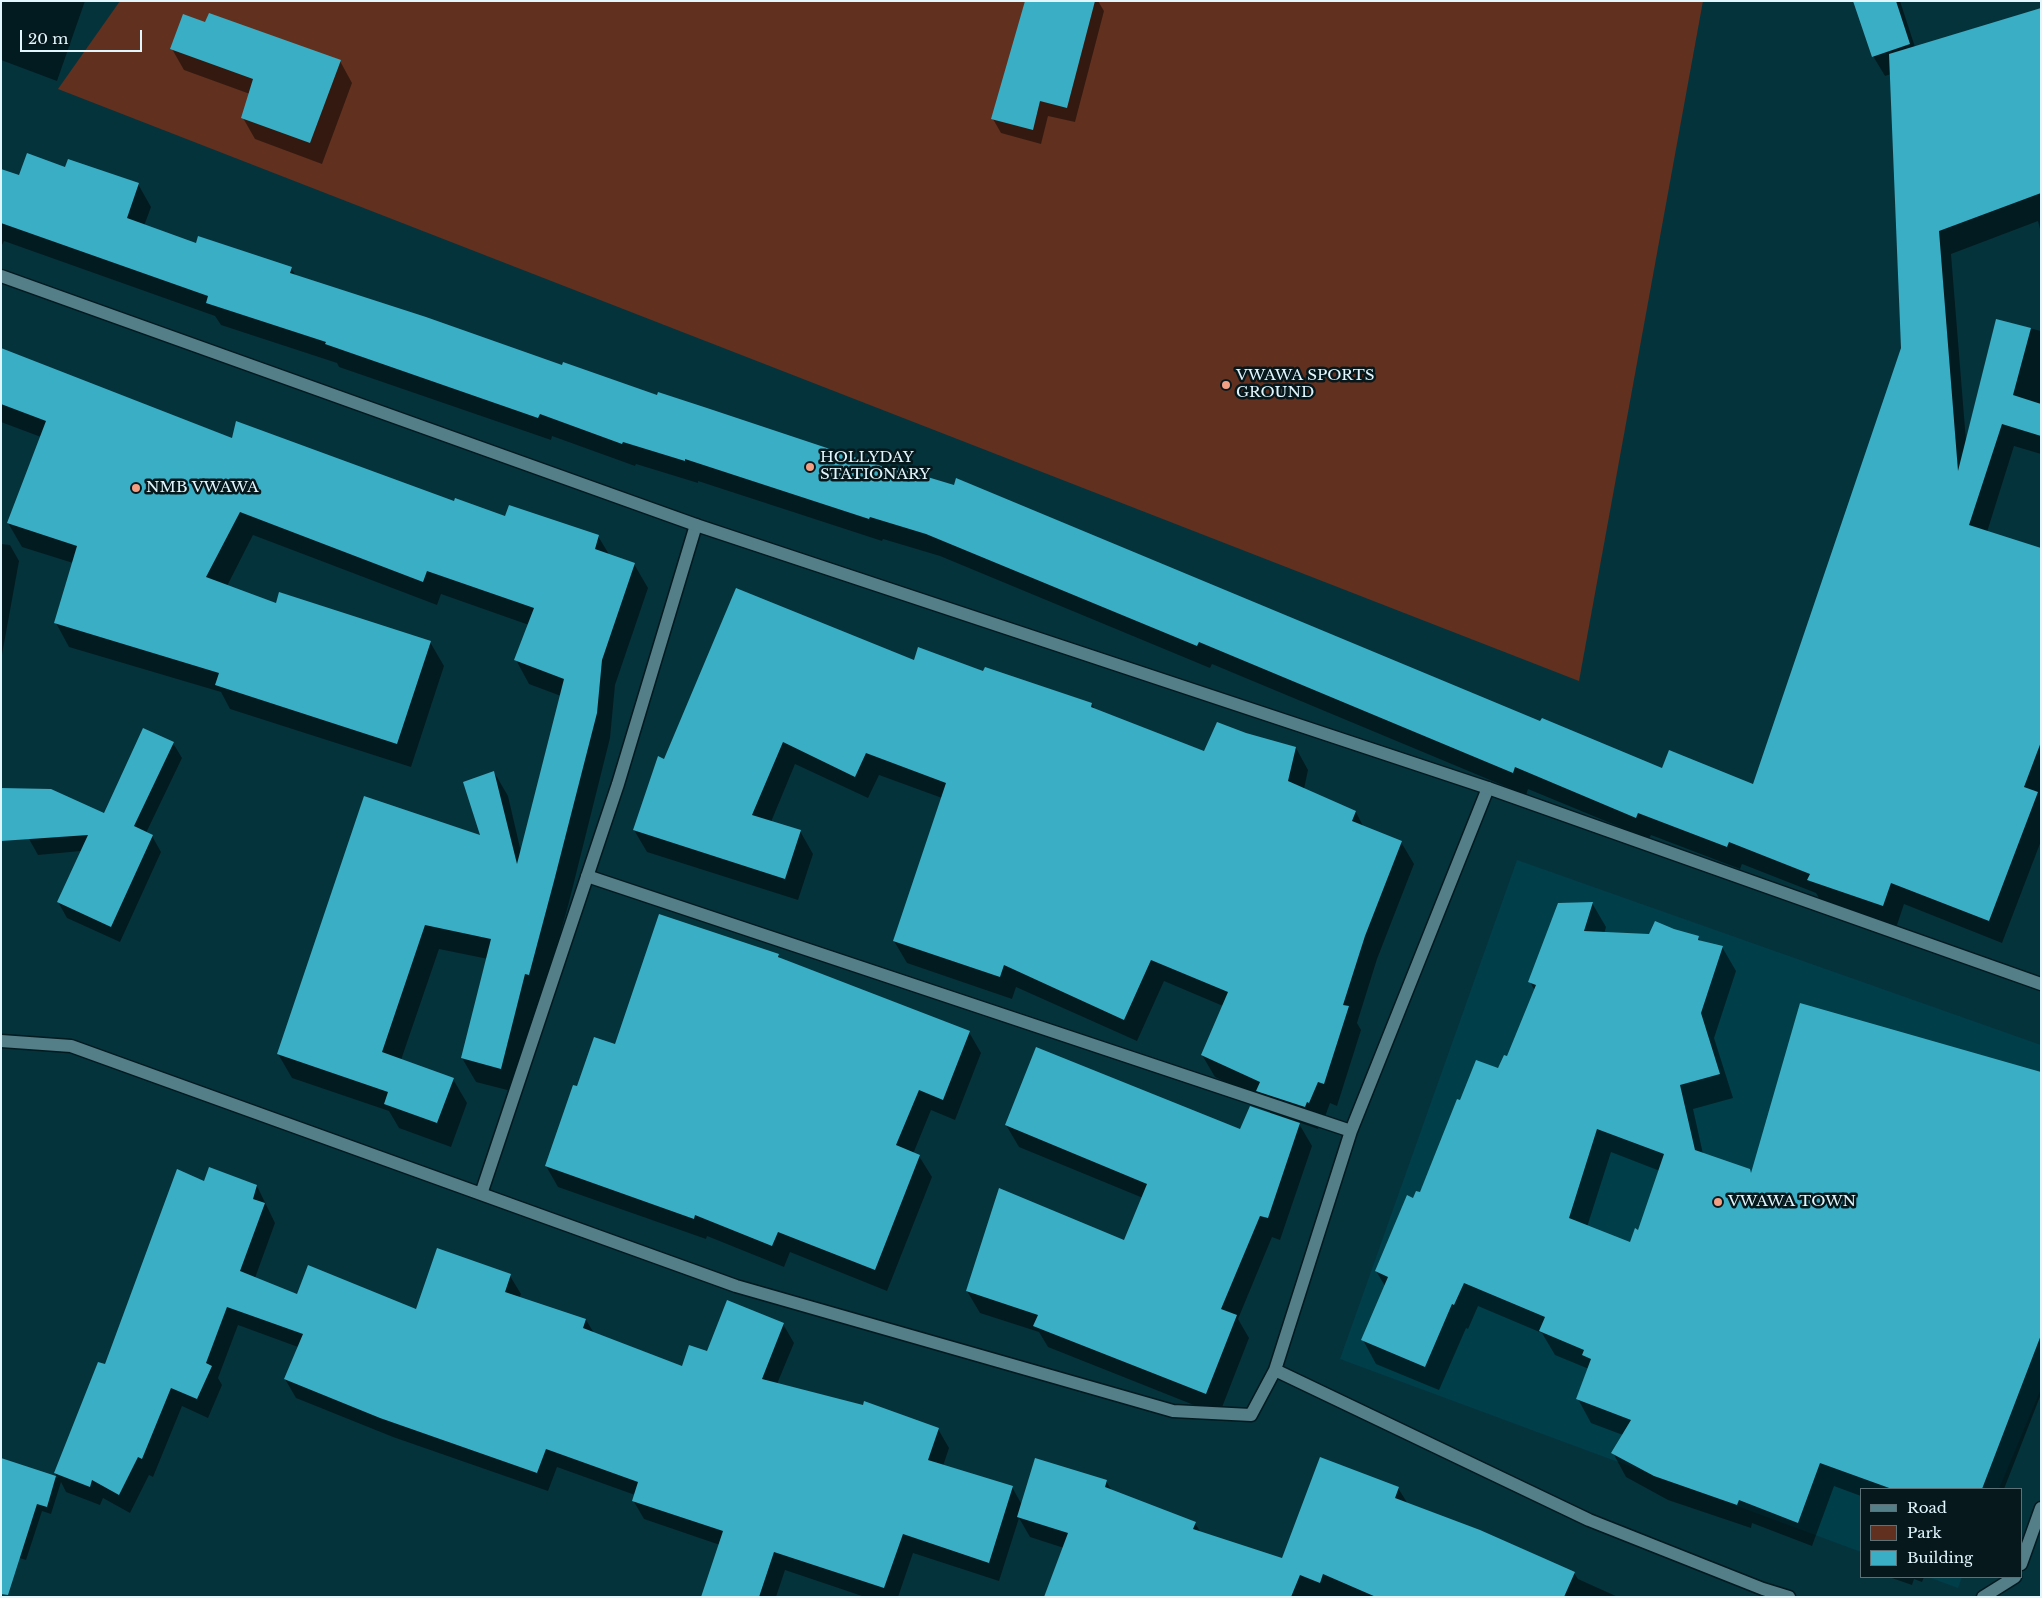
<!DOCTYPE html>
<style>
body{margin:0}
#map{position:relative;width:2042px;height:1598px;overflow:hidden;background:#05333c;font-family:"Libre Baskerville",serif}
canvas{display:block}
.frame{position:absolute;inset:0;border:2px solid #e1f7fd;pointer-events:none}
.legend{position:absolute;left:1860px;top:1488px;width:162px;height:90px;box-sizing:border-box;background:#07181c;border:1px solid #5e7176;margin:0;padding:6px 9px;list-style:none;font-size:15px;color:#e1f7fd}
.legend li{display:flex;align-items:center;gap:10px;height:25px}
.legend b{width:25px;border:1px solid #5e7176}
.scale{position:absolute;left:20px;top:30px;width:122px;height:22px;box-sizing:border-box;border:2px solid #e1f7fd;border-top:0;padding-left:6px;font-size:15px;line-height:18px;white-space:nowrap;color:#e1f7fd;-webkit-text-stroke:4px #07181c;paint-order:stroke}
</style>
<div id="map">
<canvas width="2042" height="1598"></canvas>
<div class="frame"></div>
<ul class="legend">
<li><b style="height:6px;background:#547e88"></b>Road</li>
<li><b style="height:14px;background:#62301f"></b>Park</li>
<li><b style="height:14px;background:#39aec5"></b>Building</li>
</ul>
<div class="scale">20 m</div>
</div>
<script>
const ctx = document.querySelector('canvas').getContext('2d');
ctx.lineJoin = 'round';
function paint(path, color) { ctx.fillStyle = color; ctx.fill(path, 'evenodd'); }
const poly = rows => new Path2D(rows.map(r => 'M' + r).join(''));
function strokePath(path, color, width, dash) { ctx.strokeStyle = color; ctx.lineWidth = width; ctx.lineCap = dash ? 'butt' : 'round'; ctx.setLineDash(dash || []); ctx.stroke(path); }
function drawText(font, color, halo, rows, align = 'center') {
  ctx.font = font + ' "Libre Baskerville",serif'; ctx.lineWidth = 5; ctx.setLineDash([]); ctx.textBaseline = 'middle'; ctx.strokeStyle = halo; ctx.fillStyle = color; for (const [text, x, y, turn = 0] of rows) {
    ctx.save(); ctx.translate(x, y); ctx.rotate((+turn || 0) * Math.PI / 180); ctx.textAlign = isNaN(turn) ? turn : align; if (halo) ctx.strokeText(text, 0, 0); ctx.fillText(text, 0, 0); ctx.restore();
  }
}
paint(poly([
 [1517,860,2041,1045,2041,1389,1999,1489,1861,1489,1861,1552,1340,1359],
 [1928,1577,1962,1577,1958,1588]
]), '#003e49');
paint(poly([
 [120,1,1703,1,1579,681,58,89]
]), '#62301f');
paint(poly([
 [1,1,85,1,57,81,1,60],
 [1026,1,1098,1,1104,11,1075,122,1048,116,1041,144,1001,133,993,119],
 [1855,1,1900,1,1915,47,2041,10,2041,233,2038,221,1951,254,1966,441,1997,320,2041,331,2041,454,2014,446,1987,532,2041,549,2041,841,2002,943,1904,904,1896,928,1822,903,1816,893,1742,864,1740,869,1651,835,1649,839,1528,789,1526,795,1212,664,1210,668,940,556,883,539,882,541,698,481,698,483,636,464,635,466,552,436,551,440,339,367,337,363,221,325,215,316,4,241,1,247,1,170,20,177,66,168,138,184,151,207,144,226,197,245,291,268,296,276,1541,723,1663,770,1754,786,1902,348,1891,74,1885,76,1873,56],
 [206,24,340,61,352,83,322,164,255,139,243,118,250,94,184,70,172,49],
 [1,349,233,439,506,518,598,536,610,556,634,564,648,588,615,685,610,738,568,906,542,998,539,997,515,1092,476,1082,462,1058,488,959,439,949,401,1060,453,1079,467,1103,451,1147,399,1128,389,1111,292,1078,278,1054,482,837,494,772,508,796,521,852,561,696,529,684,516,660,529,625,441,594,437,605,253,535,227,586,277,604,430,642,444,666,411,767,230,709,221,692,69,647,56,623,73,563,22,547,8,523,41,437,1,422],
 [1,544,10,545,19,561,1,660],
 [915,661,984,673,1092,704,1095,710,1205,752,1246,734,1296,748,1308,770,1304,789,1356,812,1364,828,1401,842,1414,864,1377,959,1357,1023,1361,1030,1337,1106,1330,1103,1322,1125,1320,1124,1318,1129,1298,1122,1312,1146,1280,1240,1272,1237,1238,1319,1249,1338,1219,1415,1048,1347,1039,1332,980,1313,967,1291,1124,1242,1143,1198,1019,1147,1006,1125,1241,1130,1271,1114,1262,1099,1215,1077,1202,1055,1223,1006,1164,981,1137,1041,1016,987,1012,999,907,963,894,941,942,798,879,775,868,798,795,764,771,822,800,831,813,854,798,900,647,852,634,830,665,760],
 [173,743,182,758,146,833,152,836,161,852,120,942,67,918,58,902,81,851,38,855,29,839,29,790,104,814],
 [1592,903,1606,927,1604,934,1650,936,1673,931,1698,937,1701,942,1722,947,1736,971,1714,1038,1733,1098,1693,1109,1703,1154,1749,1170,1752,1175,2041,1074,2041,1394,2004,1489,1861,1489,1861,1496,1834,1486,1812,1546,1752,1523,1751,1528,1668,1500,1626,1477,1613,1453,1623,1435,1591,1423,1578,1399,1589,1369,1555,1355,1542,1333,1478,1306,1468,1329,1466,1328,1439,1390,1376,1364,1363,1340,1385,1286,1376,1271,1414,1199,1421,1194,1461,1102,1498,1070,1508,1058,1535,991,1530,982],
 [1611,1152,1660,1171,1639,1231,1631,1244,1587,1227],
 [778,955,781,959,969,1032,981,1053,955,1120,931,1110,913,1154,919,1156,932,1177,887,1291,790,1252,784,1267,707,1236,706,1239,558,1187,546,1166,578,1088,616,1045],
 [205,1183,257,1186,275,1223,255,1278,298,1295,417,1310,510,1276,521,1294,519,1298,586,1320,594,1333,683,1367,707,1353,783,1324,794,1343,777,1384,938,1429,949,1448,943,1466,1012,1487,1022,1505,1106,1481,1112,1491,1195,1523,1201,1533,1283,1560,1398,1488,1408,1504,1574,1573,1578,1579,1618,1597,1082,1597,1064,1548,1030,1537,1019,1518,999,1581,913,1553,898,1597,865,1597,785,1570,776,1597,703,1597,720,1545,644,1519,633,1500,635,1495,557,1467,548,1491,393,1437,296,1398,285,1379,298,1347,238,1325,218,1378,222,1385,208,1418,182,1406,153,1477,149,1475,130,1513,103,1498,100,1505,66,1492,61,1482,51,1514,42,1511,26,1560,1,1552,9,1462,58,1478,55,1473,105,1366],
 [1889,1577,1924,1577,1922,1582,1914,1579,1912,1585]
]), '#0007');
paint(poly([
 [1025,1,1095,1,1067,108,1040,101,1033,130,991,119],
 [1853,1,1896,1,1910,44,1872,57],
 [2041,8,2041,193,1939,231,1958,471,1996,319,2031,328,2013,395,2041,404,2041,436,2002,424,1969,525,2041,548,2041,742,2024,787,2038,792,1989,921,1891,883,1883,906,1807,880,1810,874,1729,842,1727,847,1638,813,1636,818,1515,767,1513,773,1199,642,1197,646,926,534,870,517,869,519,685,459,685,461,623,442,622,444,540,414,538,418,325,344,326,342,206,303,208,296,1,223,1,169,19,175,27,153,65,167,68,159,139,183,127,218,196,243,198,236,292,267,290,273,426,317,562,365,563,362,657,395,658,392,707,408,890,469,891,466,954,485,956,478,1540,721,1542,718,1662,768,1669,750,1753,784,1901,348,1889,54],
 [209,13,341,60,310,143,241,118,253,79,170,49,183,14,205,22],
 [1,348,232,438,236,421,454,501,455,498,505,516,509,505,599,535,595,549,635,563,602,660,597,713,554,881,529,975,525,974,501,1069,461,1058,491,939,425,925,382,1052,454,1078,437,1123,384,1104,388,1092,277,1054,364,796,480,835,463,782,494,771,517,864,564,679,514,660,534,608,427,571,423,582,240,512,206,577,276,603,279,592,431,641,397,744,215,685,219,673,54,623,77,546,7,523,46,421,1,404],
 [736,588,914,660,918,647,983,671,985,667,1092,703,1091,707,1204,751,1217,722,1246,733,1296,747,1288,781,1356,811,1352,821,1402,841,1365,936,1343,1005,1349,1006,1324,1084,1318,1082,1309,1103,1307,1102,1305,1107,1256,1091,1260,1082,1201,1055,1228,992,1151,960,1124,1020,1004,965,1000,977,893,941,946,783,866,753,855,777,783,742,752,815,801,830,785,879,633,830,658,756,664,759],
 [143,728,174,742,134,826,153,835,111,927,57,902,88,835,1,841,1,788,51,789,104,813],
 [1593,902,1584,931,1649,934,1655,921,1674,929,1699,936,1698,940,1723,946,1701,1013,1720,1074,1680,1085,1695,1150,1750,1169,1751,1173,1800,1003,2041,1072,2041,1335,1982,1489,1892,1489,1820,1463,1798,1523,1739,1500,1737,1505,1654,1476,1611,1453,1631,1420,1576,1399,1591,1359,1582,1355,1584,1350,1539,1331,1545,1317,1464,1283,1454,1305,1452,1304,1425,1367,1361,1340,1388,1277,1375,1271,1407,1195,1413,1198,1416,1191,1420,1192,1457,1099,1460,1100,1476,1060,1498,1068,1504,1055,1507,1056,1536,985,1528,982,1558,903],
 [1597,1129,1664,1154,1638,1230,1635,1228,1630,1242,1569,1218],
 [659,914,779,954,778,957,970,1031,943,1100,919,1090,896,1145,920,1155,875,1270,778,1232,772,1246,695,1215,694,1219,545,1166,573,1085,577,1086,594,1037,615,1044],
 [1036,1047,1240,1129,1250,1106,1300,1123,1268,1218,1260,1216,1221,1309,1237,1315,1206,1394,1033,1326,1038,1315,966,1291,999,1188,1124,1240,1147,1184,1005,1125],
 [209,1167,257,1185,253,1199,265,1203,240,1271,297,1294,308,1265,416,1309,437,1248,511,1274,505,1292,586,1319,583,1328,682,1366,689,1345,707,1351,727,1300,784,1323,762,1379,863,1405,864,1401,939,1428,928,1460,1013,1486,989,1563,903,1534,884,1588,774,1552,759,1597,701,1597,723,1531,632,1501,638,1482,546,1449,537,1473,380,1418,284,1379,303,1334,227,1307,206,1363,212,1366,197,1399,171,1388,142,1459,138,1457,119,1495,92,1480,90,1487,54,1473,98,1362,105,1364,177,1169,204,1181],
 [1320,1457,1399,1487,1395,1498,1480,1530,1575,1572,1564,1597,1376,1597,1323,1574,1320,1583,1300,1575,1291,1597,1044,1597,1068,1533,1017,1517,1035,1458,1107,1480,1105,1487,1196,1522,1193,1529,1282,1558],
 [1,1458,56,1476,47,1507,37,1504,8,1595,1,1594]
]), '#39aec5');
const street = poly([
 [587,876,1351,1131],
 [1,1041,71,1046,736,1286,1173,1411,1251,1415,1275,1370,1351,1131,1488,788],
 [481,1194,618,784,696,525],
 [1275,1370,1589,1520,1763,1589,1789,1597],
 [2021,1564,2041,1508],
 [1983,1597,2015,1577]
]);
const secondary = poly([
 [1,276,696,525,1488,788,2041,984]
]);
strokePath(street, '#001a20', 15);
strokePath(secondary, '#001a20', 15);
strokePath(street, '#547e88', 12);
strokePath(secondary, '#547e88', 12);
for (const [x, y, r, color] of [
 [1226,385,5,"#f39f84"],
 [810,467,5,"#f39f84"],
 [136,488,5,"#f39f84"],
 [1718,1202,5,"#f39f84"]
]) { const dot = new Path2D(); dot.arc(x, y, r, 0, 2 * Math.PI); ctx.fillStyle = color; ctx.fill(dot); strokePath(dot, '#07181c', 2); }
drawText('15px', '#e1f7fd', '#07181c', [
 ["VWAWA SPORTS",1236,376],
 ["GROUND",1236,393],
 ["HOLLYDAY",820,458],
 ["STATIONARY",820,475],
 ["NMB VWAWA",146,488],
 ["VWAWA TOWN",1728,1202]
], 'left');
</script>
